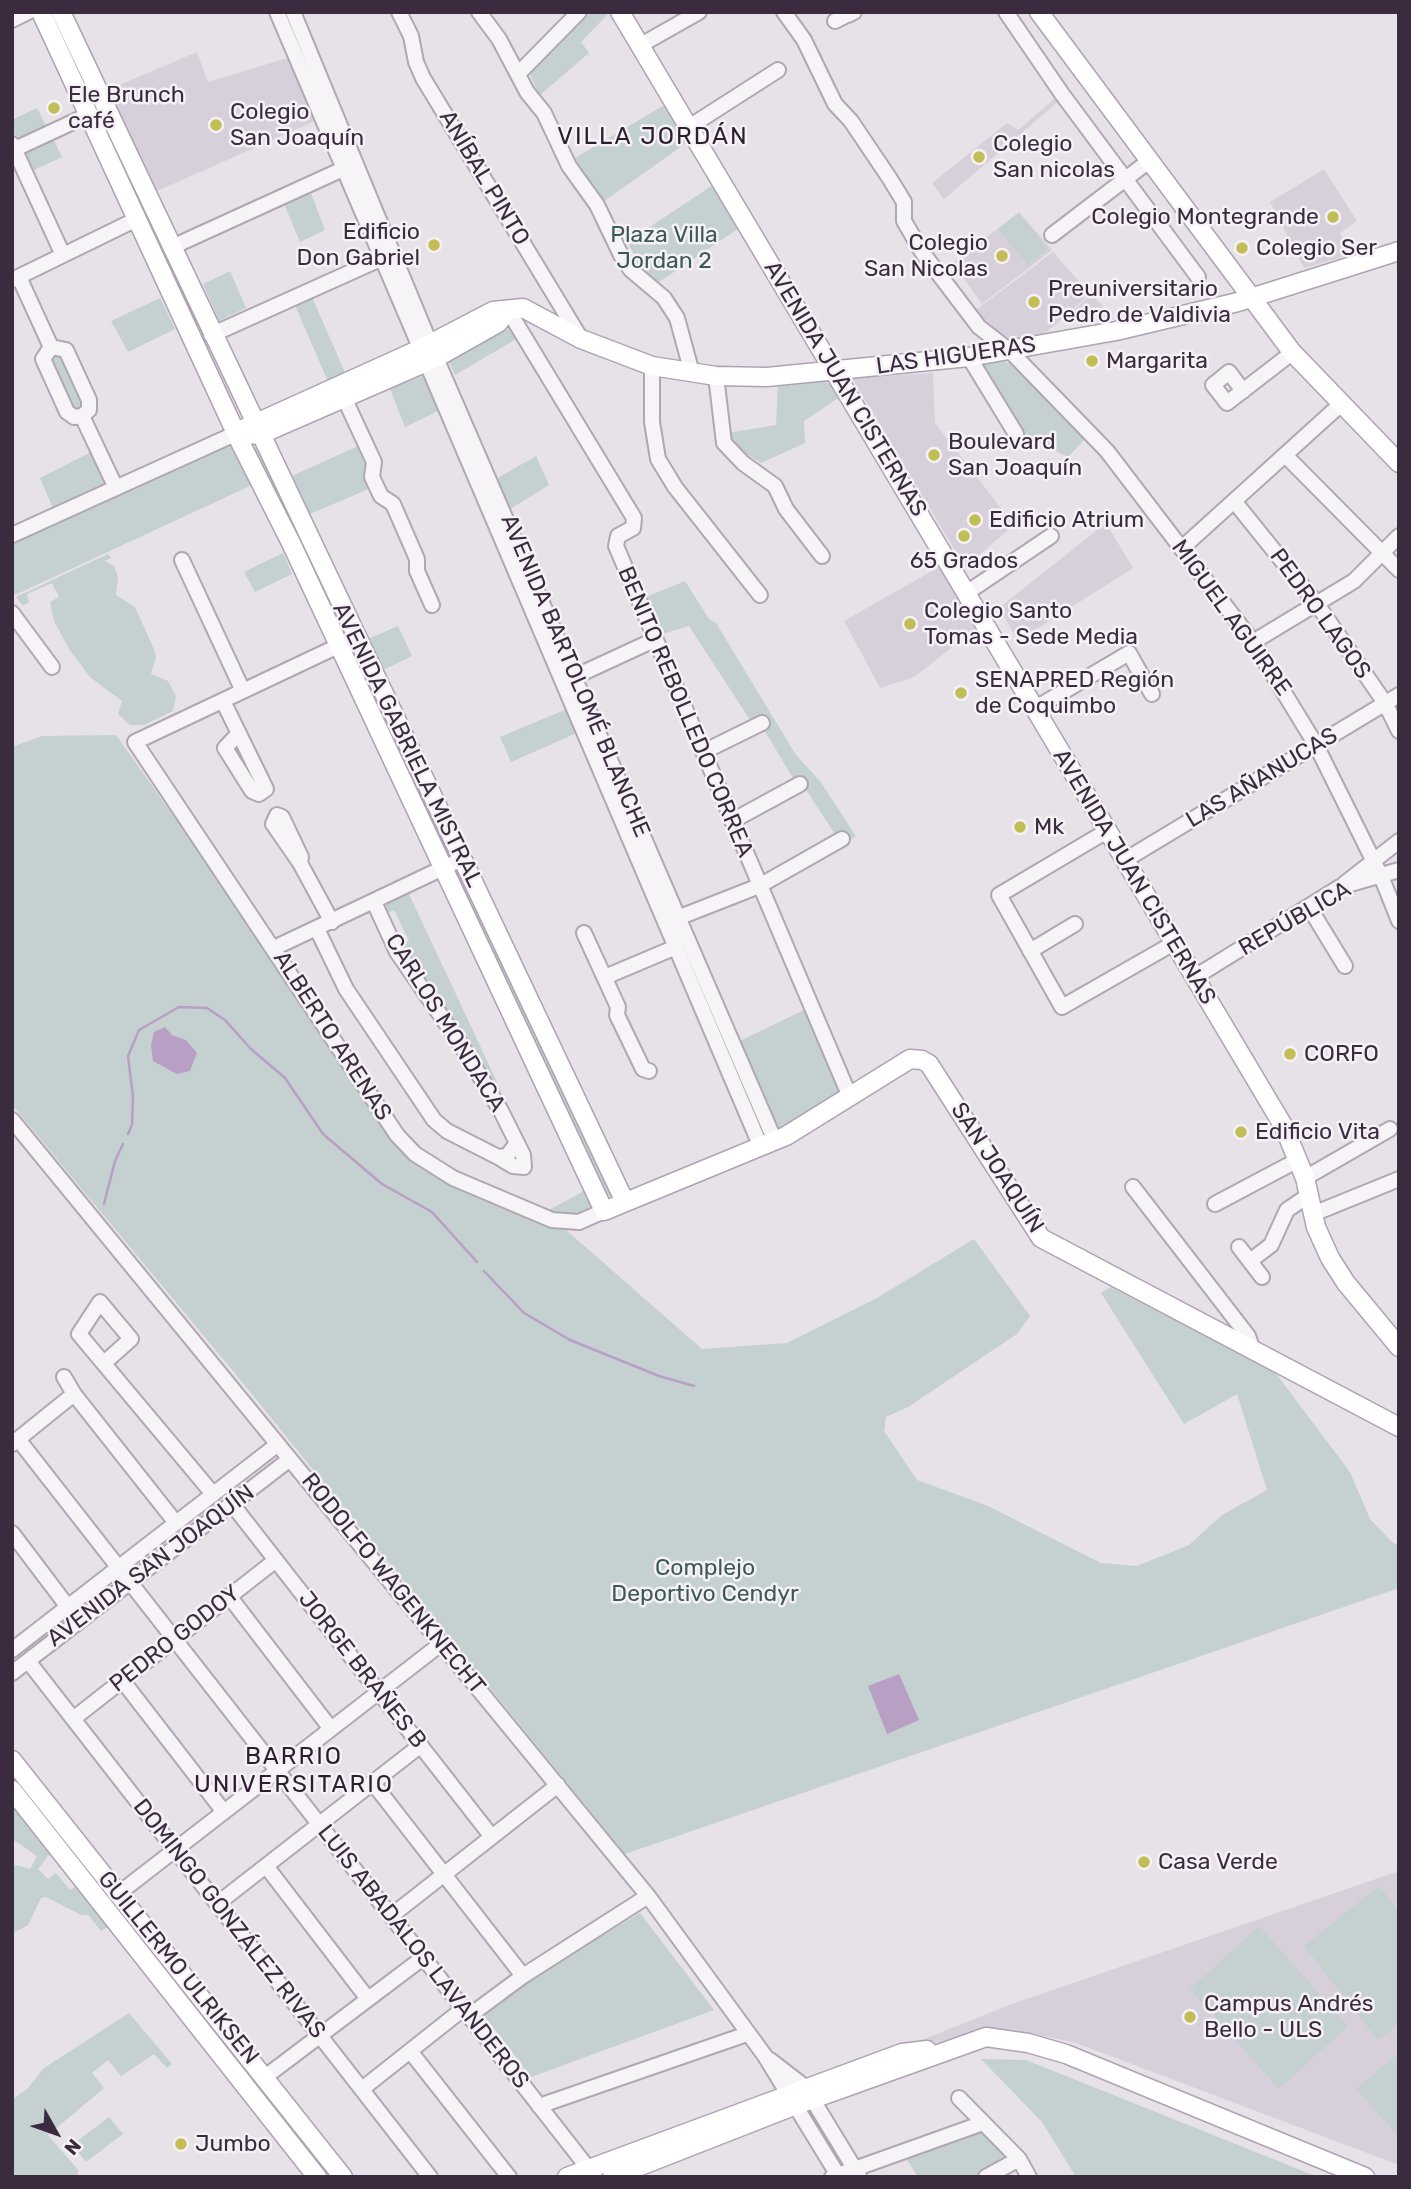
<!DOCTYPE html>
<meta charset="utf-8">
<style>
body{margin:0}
#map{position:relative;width:1411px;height:2189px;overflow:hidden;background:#e7e1e8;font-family:Rubik,sans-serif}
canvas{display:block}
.frame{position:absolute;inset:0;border:14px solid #3a2c3e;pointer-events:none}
.north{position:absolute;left:21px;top:2098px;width:70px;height:70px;-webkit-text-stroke:5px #f5f1f6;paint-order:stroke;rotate:130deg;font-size:19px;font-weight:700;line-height:28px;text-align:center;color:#3a2c3e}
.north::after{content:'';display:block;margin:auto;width:24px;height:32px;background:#3a2c3e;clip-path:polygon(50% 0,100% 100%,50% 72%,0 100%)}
</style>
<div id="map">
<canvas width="1411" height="2189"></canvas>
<div class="frame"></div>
<div class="north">N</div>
</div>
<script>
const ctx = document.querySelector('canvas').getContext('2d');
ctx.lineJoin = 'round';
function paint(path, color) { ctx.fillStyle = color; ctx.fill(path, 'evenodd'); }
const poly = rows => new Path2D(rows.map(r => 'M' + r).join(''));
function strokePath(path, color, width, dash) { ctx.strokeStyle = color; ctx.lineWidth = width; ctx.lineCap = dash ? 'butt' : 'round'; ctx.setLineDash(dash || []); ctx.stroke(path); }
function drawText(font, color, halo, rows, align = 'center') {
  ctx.font = font + ' Rubik,sans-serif'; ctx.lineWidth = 5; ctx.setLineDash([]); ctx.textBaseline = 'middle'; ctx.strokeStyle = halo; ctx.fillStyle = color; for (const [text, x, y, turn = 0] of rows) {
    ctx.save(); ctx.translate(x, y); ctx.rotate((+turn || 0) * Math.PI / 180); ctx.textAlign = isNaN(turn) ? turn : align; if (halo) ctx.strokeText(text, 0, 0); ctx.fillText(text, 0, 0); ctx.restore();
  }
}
paint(poly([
 [197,52,208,82,294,56,322,118,155,192,108,90],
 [1054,99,1058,102,944,199,932,183,1007,123,1018,130],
 [1324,169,1357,221,1340,233,1350,255,1304,268,1270,202],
 [1019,212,1052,250,982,304,953,263],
 [1053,252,1090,294,1053,327,1032,341,1017,343,991,327,976,310],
 [1092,294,1105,309,1084,324,1079,324,1070,314],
 [933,373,935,423,1014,525,965,567,852,378],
 [1106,523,1133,568,1018,641,999,608],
 [939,567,977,628,914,677,880,688,844,621],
 [1399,1871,1399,2165,1076,2043,1011,2029,899,2049,1012,2004]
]), '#d7d0da');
paint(poly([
 [591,12,610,12,581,42,589,53,539,96,530,74],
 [666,104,689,141,603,202,575,158],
 [37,108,47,128,25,139,15,135,12,120],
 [52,136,62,157,32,171,26,157,28,148],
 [716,183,741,227,653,286,636,272,634,254,627,242],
 [311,193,325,230,300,242,284,204],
 [1019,213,1048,249,1028,265,998,229],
 [230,271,246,308,219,321,203,284],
 [311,295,347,377,329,384,294,303],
 [160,298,175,329,128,352,111,321],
 [510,328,518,338,455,375,449,362],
 [54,354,63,355,84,402,79,408,71,408,48,362],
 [998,359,1010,364,1085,439,1068,457,1020,434,1007,405,977,364],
 [423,376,438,411,405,427,390,389],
 [816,378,830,384,840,397,804,421,805,443,761,463,734,446,728,433,776,425,778,381],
 [231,441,252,485,15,595,12,590,12,543],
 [358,446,369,465,371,488,310,514,292,476],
 [256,447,260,449,347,631,338,635,253,452],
 [91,452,106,485,54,510,40,478],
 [536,456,549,485,510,509,496,479],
 [283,553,292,574,255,592,244,572],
 [108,554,111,558,105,561,114,566,118,577,116,595,135,607,153,647,156,657,151,674,168,681,176,696,173,711,144,725,130,725,118,714,122,701,90,677,69,649,54,621,50,602,59,597,52,583,27,594,29,602,23,606,16,597],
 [685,581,709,619,716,623,796,755,820,781,856,836,842,845,799,779,794,780,766,733,752,723,689,626,662,634,646,597],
 [398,626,412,656,383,670,368,639],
 [354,645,454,854,446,858,346,649],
 [567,709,577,733,511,762,500,737],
 [116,735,216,876,393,1140,436,1177,554,1229,565,1229,702,1349,787,1343,877,1298,974,1239,1030,1316,1017,1334,908,1407,886,1417,884,1431,917,1480,988,1506,1101,1563,1137,1566,1189,1545,1222,1515,1267,1490,1237,1394,1184,1424,1101,1293,1111,1287,1274,1371,1350,1472,1370,1519,1393,1543,1399,1545,1399,1588,625,1854,233,1371,12,1105,12,747,42,736],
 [459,867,612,1191,610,1196,604,1195,451,871],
 [407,890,447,975,503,1095,401,946,409,941,394,910,388,913,385,904],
 [806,1009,840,1091,778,1131,740,1041],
 [588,1189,594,1207,587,1211,576,1215,556,1215,547,1211],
 [12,1802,51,1852,38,1869,48,1879,56,1873,70,1890,77,1886,108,1927,101,1931,88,1915,81,1915,46,1897,41,1898,28,1925,12,1934,12,1864,30,1869,37,1856,12,1839],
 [1379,1886,1399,1911,1399,2024,1378,2040,1304,1946],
 [640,1913,714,2010,531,2077,483,2014,533,1977],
 [1259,1926,1348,2026,1279,2089,1190,1989],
 [129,2013,172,2064,167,2068,154,2054,121,2076,108,2060,92,2073,104,2088,48,2135,78,2170,78,2177,12,2177,12,2100,28,2088,44,2068],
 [1395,2056,1399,2059,1399,2137,1356,2089],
 [981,2059,1026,2060,1318,2177,1076,2177,1042,2122],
 [109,2117,123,2134,86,2162,72,2145],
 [983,2123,1019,2159,986,2177,918,2177,902,2152]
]), '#c4d1d0');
paint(poly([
 [165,1027,172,1035,186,1040,197,1053,190,1071,177,1074,153,1061,151,1045,154,1032],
 [899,1674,919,1720,887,1734,868,1686]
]), '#b8a0c4');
strokePath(poly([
 [128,1134,132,1125,133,1097,128,1056,139,1030,179,1007,207,1008,225,1020,251,1049,285,1078,323,1134,382,1184,432,1212,477,1262],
 [104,1204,115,1161,123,1144],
 [484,1271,524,1313,570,1340,659,1376,694,1386]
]), '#b8a0c4', 2.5);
const minor = poly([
 [277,12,761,1147],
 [293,12,436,358,775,1141],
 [399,12,411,36,416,62,423,78,581,339],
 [479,12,499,39,527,92,544,113,569,166,597,205,621,255,631,270,664,298,677,318,692,373],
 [784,12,804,40,835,104,851,121,890,179,904,202,904,221,922,252,979,327,1010,351,1107,451,1253,642,1316,745,1381,876,1399,921],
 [1006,12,1062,94,1198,277],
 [12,20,28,12],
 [835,21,843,17,843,12,848,15,854,12],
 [639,46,699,12],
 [519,73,579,12],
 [689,127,778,70],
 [12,144,63,255],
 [15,149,88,115],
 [1052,235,1149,161],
 [172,247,343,169],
 [19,277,51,347],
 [12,280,137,219],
 [508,310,634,518,633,528,618,536,616,546,850,1097],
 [211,335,389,255],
 [51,347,66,350,89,400,89,410,82,416,74,417,67,412,43,359,51,347],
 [969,357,1016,434],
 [652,366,652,422,658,459,675,487,760,595],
 [716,376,724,443,743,463,775,486,786,509,822,556],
 [341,391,374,462,372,477,381,496,393,504,417,559,417,571,432,605],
 [1243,391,1229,372,1213,385,1227,403,1284,359,1292,352],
 [82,416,116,488],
 [1285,455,1399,570],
 [1234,501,1317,604,1385,703,1399,731],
 [12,535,237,433],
 [1182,548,1340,405],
 [182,560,243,691],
 [965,594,1051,536],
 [12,613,52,667],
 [355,638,135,742,397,1135,415,1154,453,1178,552,1220,579,1222,604,1211],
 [1253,642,1354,581,1399,536],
 [574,677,654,640],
 [223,701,266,789,259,794,252,791,225,748,239,733],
 [1034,709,1129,653,1152,694],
 [703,752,762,723],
 [732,821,800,784],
 [1107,831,999,895,1062,1007,1174,943],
 [1125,860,1399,695],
 [300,863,301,857,282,817,277,815,273,824,300,863,332,922],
 [1344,884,1399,841],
 [1309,907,1345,966],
 [680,917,759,886,842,839],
 [317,929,346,989,434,1120,447,1131,498,1157,507,1156,517,1143,501,1111,461,1045,397,952,374,902],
 [584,933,618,1007,617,1015,643,1069,649,1071],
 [274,948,462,859],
 [1030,951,1075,924],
 [605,977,676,947],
 [1195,977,1340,887,1399,870],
 [12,1120,648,1896,765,2056,839,2177],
 [498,1157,513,1166,524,1167,523,1155,517,1143],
 [1305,1178,1390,1129],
 [1133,1187,1248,1336,1253,1350],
 [1215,1204,1298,1160],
 [1313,1214,1399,1179],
 [1239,1247,1262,1277],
 [1250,1261,1271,1245,1287,1210,1309,1195],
 [104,1363,131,1339,100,1302,79,1334,213,1494],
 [64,1377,74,1394,176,1523],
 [18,1439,595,2177],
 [12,1444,74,1394],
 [232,1504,492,1837],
 [12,1533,68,1607],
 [229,1596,331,1729],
 [12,1650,278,1444],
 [28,1661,430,2177],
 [12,1673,290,1459],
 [122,1680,224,1812],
 [73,1719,276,1560],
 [373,1783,523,1976],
 [266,1866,368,1999],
 [118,1894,442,1643],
 [217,1904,421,1745],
 [391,1916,558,1785],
 [469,2016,523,1976,648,1896],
 [410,2051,509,2177],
 [770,2060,805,2087,859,2176],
 [265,2077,424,1957],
 [362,2089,463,2009],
 [959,2098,1019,2159,1029,2177],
 [539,2106,747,2034],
 [832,2177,983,2123],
 [986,2177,1019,2159]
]);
const major = poly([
 [41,12,241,444,291,543,604,1211,786,1136,910,1059,922,1060,929,1064,1041,1238,1399,1427],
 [61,12,625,1202],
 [620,12,1284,1127,1305,1178,1316,1227,1330,1258,1346,1283,1399,1347],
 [1039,12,1292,352,1399,463],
 [243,429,420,349,493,311,523,308,581,339,652,366,716,376,767,377,969,357,1116,331,1238,302,1399,251],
 [249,434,259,435,436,358,498,323,508,310],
 [12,1760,343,2177],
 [12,1790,317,2177],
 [567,2177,902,2053,927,2050],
 [612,2177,796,2105,986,2037,1028,2043,1066,2054,1365,2177]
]);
strokePath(minor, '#b0a7b2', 18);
strokePath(major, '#aea2b3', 21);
strokePath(minor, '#f6f4f7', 14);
strokePath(major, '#fff', 18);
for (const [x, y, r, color] of [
 [54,108,7,"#c0be54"],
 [216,125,7,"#c0be54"],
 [979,157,7,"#c0be54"],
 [1333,217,7,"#c0be54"],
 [434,245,7,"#c0be54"],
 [1242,248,7,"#c0be54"],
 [1002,256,7,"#c0be54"],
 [1034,302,7,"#c0be54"],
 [1092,361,7,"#c0be54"],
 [934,455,7,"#c0be54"],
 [975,520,7,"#c0be54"],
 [964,536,7,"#c0be54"],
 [910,624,7,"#c0be54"],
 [961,693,7,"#c0be54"],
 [1020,827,7,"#c0be54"],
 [1290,1054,7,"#c0be54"],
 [1241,1132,7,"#c0be54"],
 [1144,1862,7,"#c0be54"],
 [1190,2017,7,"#c0be54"],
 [181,2144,7,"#c0be54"]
]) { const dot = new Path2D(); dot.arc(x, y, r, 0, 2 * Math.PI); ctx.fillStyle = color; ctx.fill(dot); strokePath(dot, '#f5f1f6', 2.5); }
drawText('23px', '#3a2c3e', '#f5f1f6', [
 ["Ele Brunch",68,95],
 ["café",68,121],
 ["Colegio",230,112],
 ["San Joaquín",230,138],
 ["Colegio",993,144],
 ["San nicolas",993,170],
 ["Colegio Montegrande",1319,217,"right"],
 ["Edificio",420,232,"right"],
 ["Don Gabriel",420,258,"right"],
 ["Colegio",988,243,"right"],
 ["San Nicolas",988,269,"right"],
 ["Colegio Ser",1256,248],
 ["Preuniversitario",1048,289],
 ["Pedro de Valdivia",1048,315],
 ["Margarita",1106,361],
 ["Boulevard",948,442],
 ["San Joaquín",948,468],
 ["Edificio Atrium",989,520],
 ["65 Grados",964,561,"center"],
 ["Colegio Santo",924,611],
 ["Tomas - Sede Media",924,637],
 ["SENAPRED Región",975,680],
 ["de Coquimbo",975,706],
 ["Mk",1034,827],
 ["CORFO",1304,1054],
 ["Edificio Vita",1255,1132],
 ["Casa Verde",1158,1862],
 ["Campus Andrés",1204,2004],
 ["Bello - ULS",1204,2030],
 ["Jumbo",195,2144]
], 'left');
drawText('23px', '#3a2c3e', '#f5f1f6', [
 ["ANÍBAL PINTO",484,178,59],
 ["LAS HIGUERAS",956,356,-8],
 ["AVENIDA JUAN CISTERNAS",845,389,59],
 ["PEDRO LAGOS",1320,614,54],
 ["MIGUEL AGUIRRE",1231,618,54],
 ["AVENIDA BARTOLOMÉ BLANCHE",575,676,67],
 ["BENITO REBOLLEDO CORREA",685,712,67],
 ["AVENIDA GABRIELA MISTRAL",407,745,64],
 ["LAS AÑANUCAS",1262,778,-31],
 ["AVENIDA JUAN CISTERNAS",1134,877,59],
 ["REPÚBLICA",1295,919,-30],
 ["CARLOS MONDACA",445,1023,58],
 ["ALBERTO ARENAS",332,1036,57],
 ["SAN JOAQUÍN",997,1168,57],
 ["AVENIDA SAN JOAQUÍN",151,1566,-37],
 ["RODOLFO WAGENKNECHT",393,1584,51],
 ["PEDRO GODOY",175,1639,-38],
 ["JORGE BRAÑES B",362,1670,52],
 ["DOMINGO GONZÁLEZ RIVAS",229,1919,52],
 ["LUIS ABADALOS LAVANDEROS",423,1957,52],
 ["GUILLERMO ULRIKSEN",178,1968,51]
]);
drawText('23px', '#3a5957', '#f5f1f6', [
 ["Plaza Villa",664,235],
 ["Jordan 2",664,261],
 ["Complejo",705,1568],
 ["Deportivo Cendyr",705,1594]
]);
ctx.letterSpacing = '2px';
drawText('24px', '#2c1e2f', '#f5f1f6', [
 ["VILLA JORDÁN",653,137],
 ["BARRIO",294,1757],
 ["UNIVERSITARIO",294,1785]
]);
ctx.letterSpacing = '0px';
</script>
